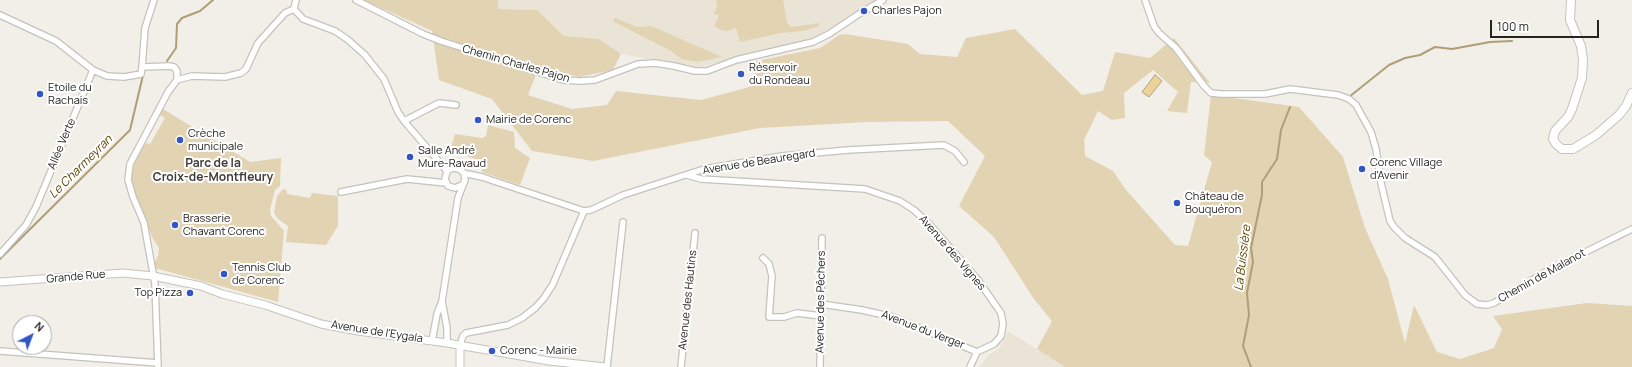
<!DOCTYPE html>
<meta charset="utf-8">
<style>
body{margin:0}
#map{position:relative;width:1632px;height:367px;overflow:hidden;background:#f2efe9;font-family:Manrope,sans-serif}
canvas{display:block}
.north{position:absolute;left:12px;top:315px;width:40px;height:40px;box-sizing:border-box;background:#fff;border:1px solid #a7a7a6;border-radius:50%;rotate:42deg;font-size:11px;font-weight:700;line-height:16px;text-align:center;color:#242320}
.north::after{content:'';display:block;margin:auto;width:14px;height:18px;background:#3356c6;clip-path:polygon(50% 0,100% 100%,50% 72%,0 100%)}
.scale{position:absolute;left:1490px;top:20px;width:109px;height:18px;box-sizing:border-box;border:2px solid #242320;border-top:0;padding-left:5px;font-size:12px;line-height:14px;white-space:nowrap;color:#242320;-webkit-text-stroke:3px #fff;paint-order:stroke}
</style>
<div id="map">
<canvas width="1632" height="367"></canvas>
<div class="north">N</div>
<div class="scale">100 m</div>
</div>
<script>
const ctx = document.querySelector('canvas').getContext('2d');
ctx.lineJoin = 'round';
function paint(path, color) { ctx.fillStyle = color; ctx.fill(path, 'evenodd'); }
const poly = rows => new Path2D(rows.map(r => 'M' + r).join(''));
function strokePath(path, color, width, dash) { ctx.strokeStyle = color; ctx.lineWidth = width; ctx.lineCap = dash ? 'butt' : 'round'; ctx.setLineDash(dash || []); ctx.stroke(path); }
function drawText(font, color, halo, rows, align = 'center') {
  ctx.font = font + ' Manrope,sans-serif'; ctx.lineWidth = 4; ctx.setLineDash([]); ctx.textBaseline = 'middle'; ctx.strokeStyle = halo; ctx.fillStyle = color; for (const [text, x, y, turn = 0] of rows) {
    ctx.save(); ctx.translate(x, y); ctx.rotate((+turn || 0) * Math.PI / 180); ctx.textAlign = isNaN(turn) ? turn : align; if (halo) ctx.strokeText(text, 0, 0); ctx.fillText(text, 0, 0); ctx.restore();
  }
}
paint(poly([
 [498,0,877,0,818,37,701,67,691,67,621,54,599,39,564,36,537,10,498,9],
 [1008,331,1065,367,979,367,988,356,1000,347]
]), '#eae4d7');
paint(poly([
 [364,0,498,0,498,9,537,10,564,36,599,39,621,54,613,70,579,77,539,67,528,95,572,109,607,105,616,91,701,100,753,86,756,61,820,48,839,35,845,34,908,44,920,54,957,57,966,38,1015,29,1082,95,1103,91,1115,52,1150,58,1174,38,1210,83,1191,82,1187,113,1167,111,1178,92,1153,70,1124,93,1125,118,1112,120,1098,111,1084,140,1085,156,1113,171,1126,190,1175,245,1188,246,1212,162,1204,155,1211,95,1299,107,1343,157,1365,228,1388,279,1405,343,1414,305,1437,352,1460,359,1494,348,1502,329,1493,316,1587,303,1632,306,1632,367,1065,367,1037,349,1052,321,1034,299,994,237,959,206,985,156,948,121,867,122,760,128,593,161,532,151,492,99,439,80,432,31],
 [716,0,783,0,787,23,791,27,820,23,817,27,802,31,781,33,740,42,736,28,727,31,721,30,714,26,719,16,714,13,717,7],
 [615,18,637,27,651,26,722,57,698,62,681,59,671,51,613,21],
 [163,109,250,162,281,158,280,186,275,190,270,210,271,216,284,231,278,302,155,268,155,262,158,256,159,248,152,237,138,202,131,179,134,164,144,145,147,143,150,144,165,118,160,115],
 [488,125,514,132,515,148,530,158,520,185,482,172,483,162,450,150,455,134,482,138,486,136],
 [286,189,287,194,310,198,312,193,338,196,338,226,326,245,286,242,288,226,278,219,274,213,277,196,282,190]
]), '#e2d3b2');
const water = poly([
 [1155,75,1162,81,1149,97,1142,92,1155,75]
]);
paint(water, '#ebd39b');
strokePath(water, '#af9e76', 1);
strokePath(poly([
 [167,61,176,48,177,24,182,18,200,11,213,0],
 [1349,97,1389,65,1405,58,1420,55,1435,47,1452,49,1490,42,1512,41],
 [0,259,130,130,144,71],
 [1251,367,1243,346,1249,315,1247,293,1253,262,1251,248,1262,195,1262,182,1277,159,1281,130,1290,107]
]), '#af9e76', 2);
const minor = poly([
 [356,0,423,34,441,41,563,80,580,81,595,80,638,64,655,63,674,66,695,71,707,71,736,60,813,42,829,34,859,14,883,0],
 [1145,0,1154,26,1159,33,1176,48,1204,86,1211,93,1221,94,1265,94,1290,89,1338,95,1349,99,1356,105,1371,132,1376,149,1381,183,1390,221,1394,227,1405,238,1435,257,1465,295,1477,304,1487,305,1494,303,1547,271,1632,229],
 [294,9,303,19,335,31,347,39,365,55,384,79,398,112,404,121,447,171],
 [294,9,296,0],
 [0,15,56,41,93,70,107,76,124,77,141,74,142,67,145,28,154,0],
 [142,67,169,66,174,67,177,71,177,80],
 [404,121,439,103,456,105],
 [464,174,468,174,482,177,584,211,591,210,623,195,704,169,782,156,848,150,944,145,955,151,964,162],
 [687,175,701,179,865,189,900,201,914,210,930,225,978,280,1001,313,1003,324,1001,336,994,344,977,352,970,367],
 [341,192,407,179,446,183],
 [0,254,26,225,36,207,93,70],
 [763,258,769,264,772,276,769,317,784,317,797,313,821,316],
 [442,301,447,328,447,343],
 [821,304,862,310,893,317,977,352],
 [432,341,437,314,442,301,458,198,465,180,464,173,459,169,453,168,447,171,445,179,448,186,455,188,462,185],
 [460,345,463,336,466,333,508,325,522,318,535,308,544,298,553,284,584,211],
 [0,351,158,363],
 [158,367,155,284,144,223,133,197,128,180,130,164,168,92,177,80,192,76,225,77,241,73,246,69,258,43,285,13,294,9],
 [607,367,623,222],
 [681,367,695,233],
 [820,367,822,238]
]);
const tertiary = poly([
 [0,282,123,273,153,276,201,286,222,294,265,305,321,324,358,331,447,343,549,361,606,367],
 [460,367,460,345]
]);
const secondary = poly([
 [1571,0,1570,20,1581,46,1583,59,1582,78,1572,109,1568,117,1555,131,1553,139,1556,144,1562,149,1573,149,1596,135,1619,115,1626,106,1632,93]
]);
strokePath(minor, '#c5c2bc', 8);
strokePath(tertiary, '#c5c2bc', 9);
strokePath(secondary, '#c5c2bc', 10);
strokePath(minor, '#fff', 5.5);
strokePath(tertiary, '#fff', 7);
strokePath(secondary, '#fff', 8);
for (const [x, y, r, color] of [
 [864,11,4,"#3356c6"],
 [741,74,4,"#3356c6"],
 [40,94,4,"#3356c6"],
 [478,120,4,"#3356c6"],
 [180,140,4,"#3356c6"],
 [410,157,4,"#3356c6"],
 [1362,169,4,"#3356c6"],
 [1177,203,4,"#3356c6"],
 [175,225,4,"#3356c6"],
 [224,274,4,"#3356c6"],
 [190,293,4,"#3356c6"],
 [492,351,4,"#3356c6"]
]) { const dot = new Path2D(); dot.arc(x, y, r, 0, 2 * Math.PI); ctx.fillStyle = color; ctx.fill(dot); strokePath(dot, '#fff', 1.5); }
drawText('11px', '#242320', '#fff', [
 ["Charles Pajon",872,11],
 ["Réservoir",749,68],
 ["du Rondeau",749,81],
 ["Etoile du",48,88],
 ["Rachais",48,101],
 ["Mairie de Corenc",486,120],
 ["Crèche",188,134],
 ["municipale",188,147],
 ["Salle André",418,151],
 ["Mure-Ravaud",418,164],
 ["Corenc Village",1370,163],
 ["d'Avenir",1370,176],
 ["Château de",1185,197],
 ["Bouquéron",1185,210],
 ["Brasserie",183,219],
 ["Chavant Corenc",183,232],
 ["Tennis Club",232,268],
 ["de Corenc",232,281],
 ["Top Pizza",182,293,"right"],
 ["Corenc - Mairie",500,351]
], 'left');
drawText('11px', '#242320', '#fff', [
 ["Chemin Charles Pajon",516,64,16],
 ["Allée Verte",62,144,-67],
 ["Avenue de Beauregard",759,162,-9],
 ["Avenue des Vignes",952,253,49],
 ["Chemin de Malanot",1542,276,-29],
 ["Grande Rue",76,277,-5],
 ["Avenue des Hautins",688,300,-84],
 ["Avenue des Pêchers",821,302,-89],
 ["Avenue du Verger",923,330,21],
 ["Avenue de l'Eygala",377,332,9]
]);
drawText('bold 12px', '#3f3d38', '#fff', [
 ["Parc de la",213,164],
 ["Croix-de-Montfleury",213,178]
]);
drawText('italic 12px', '#5e4600', '#fff', [
 ["Le Charmeyran",81,167,-45],
 ["La Buissière",1243,258,-83]
]);
</script>
